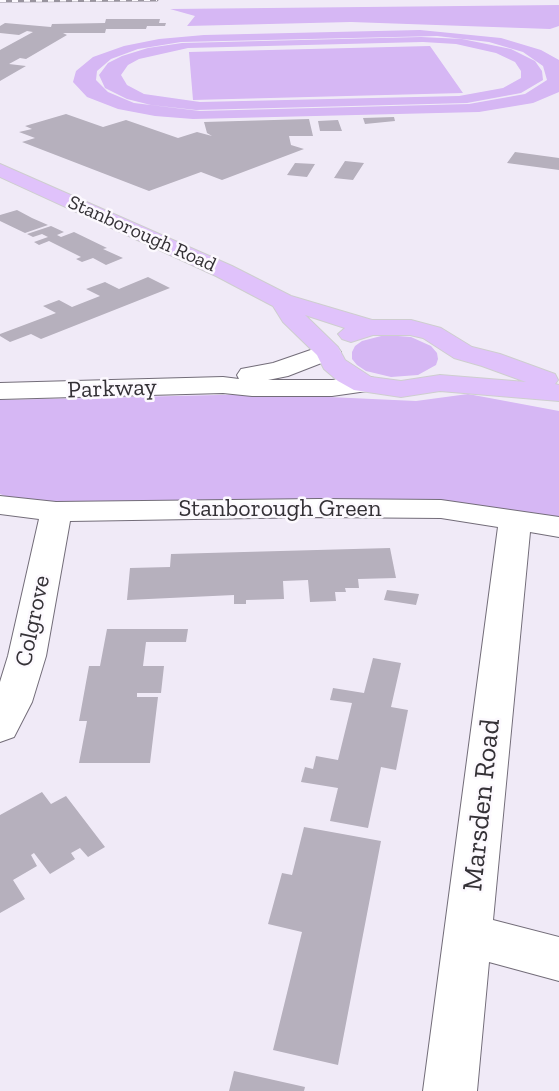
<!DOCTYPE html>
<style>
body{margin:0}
canvas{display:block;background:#f0eaf7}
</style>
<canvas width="559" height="1091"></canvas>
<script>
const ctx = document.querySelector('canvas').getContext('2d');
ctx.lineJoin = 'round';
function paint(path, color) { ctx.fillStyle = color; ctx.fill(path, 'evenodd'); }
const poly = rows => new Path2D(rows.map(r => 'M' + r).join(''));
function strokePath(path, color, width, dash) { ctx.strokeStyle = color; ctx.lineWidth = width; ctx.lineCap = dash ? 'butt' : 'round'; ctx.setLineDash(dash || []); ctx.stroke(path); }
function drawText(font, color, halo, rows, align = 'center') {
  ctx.font = font + ' "Zilla Slab",serif'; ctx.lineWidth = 5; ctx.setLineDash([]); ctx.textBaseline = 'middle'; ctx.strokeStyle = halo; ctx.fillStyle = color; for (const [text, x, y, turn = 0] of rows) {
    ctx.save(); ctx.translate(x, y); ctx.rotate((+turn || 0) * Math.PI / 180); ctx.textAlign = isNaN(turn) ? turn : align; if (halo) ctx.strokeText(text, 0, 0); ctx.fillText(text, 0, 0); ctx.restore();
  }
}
paint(poly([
 [559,5,559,26,550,29,351,22,187,26,195,16,170,9],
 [420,30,501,38,541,50,559,60,559,92,533,103,479,112,193,119,155,116,118,109,87,97,73,82,76,71,93,57,124,46,159,39,204,35],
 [437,36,489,42,523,52,543,66,547,80,525,94,469,104,200,111,134,103,108,92,96,80,97,71,111,59,138,49,181,42],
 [421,37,462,39,511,49,535,61,542,71,543,80,521,93,467,103,196,110,151,105,127,99,105,88,99,75,108,63,122,56,148,48,182,43],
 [423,42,456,44,496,53,515,62,521,71,521,78,503,88,459,96,200,102,144,94,127,85,121,75,128,65,139,59,188,48],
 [430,46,463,93,193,100,189,52],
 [385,335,411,337,431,346,437,353,438,359,436,365,418,375,391,377,366,371,357,365,352,359,352,352,355,346,362,341],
 [263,394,416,401,468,394,559,411,559,519,435,499,73,503,18,501,0,494,0,400]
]), '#d6b7f4');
paint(poly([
 [106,19,160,19,159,23,166,23,165,26,147,26,146,29,106,29,105,33,63,33,67,35,26,59,20,58,9,64,26,66,0,81,0,50,33,32,27,31,19,35,0,33,0,26,5,23,51,27,52,24,105,23],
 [66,114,103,127,126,120,178,138,197,132,212,136,207,133,204,122,309,119,313,136,289,136,291,145,304,149,222,180,201,172,149,191,22,142,35,138,19,132,32,129,25,126],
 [394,117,395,121,365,124,363,118],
 [338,120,342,131,320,131,318,121],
 [515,152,559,158,559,170,507,163],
 [345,161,364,163,353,180,334,178],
 [295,163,315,164,307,177,287,175],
 [17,210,32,218,48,225,25,233,0,221,0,215],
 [51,226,64,232,57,235,61,237,74,232,107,248,103,249,123,258,106,265,93,258,82,262,76,259,81,257,49,241,39,245,34,242,48,237,42,234,33,237,27,234],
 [148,277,170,288,41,339,31,334,10,342,0,336,0,334,56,313,43,306,59,300,72,307,100,296,86,289,105,282,119,289],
 [390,548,396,578,358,579,359,588,345,588,346,592,335,592,336,601,310,602,308,580,283,581,284,599,246,600,246,604,234,604,234,595,127,600,130,568,170,567,171,554],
 [387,590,419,594,416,605,384,600],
 [107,629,188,629,186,642,146,642,143,666,164,666,161,693,137,693,137,697,158,697,150,763,79,763,87,721,79,721,89,666,100,666],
 [373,658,401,663,391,707,408,710,396,770,381,767,368,828,330,821,338,788,301,782,305,767,313,769,316,756,338,760,352,703,330,700,333,688,364,693],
 [42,792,51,804,66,796,105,847,88,857,80,848,71,853,75,859,50,874,34,853,31,855,37,866,13,880,25,899,0,913,0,815],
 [304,827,381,841,338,1065,273,1050,302,932,268,924,282,873,292,875],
 [234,1071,305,1087,304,1091,229,1091]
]), '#b6b0bd');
const minor = poly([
 [328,344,337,347,341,352,337,357,288,376,268,380,332,380,364,376,374,378,378,384,374,390,332,396,252,396,223,393,0,399,0,383,223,377,239,379,237,375,241,369,273,363,328,344],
 [0,496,56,502,319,499,441,500,559,517,559,537,530,532,493,920,559,937,559,981,489,962,477,1091,423,1091,498,527,441,518,319,517,70,521,46,656,32,702,14,737,0,742,0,682,8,656,39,519,0,514,0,496]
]);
const major = poly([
 [0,164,232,266,291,296,372,320,411,320,441,328,472,347,500,354,555,374,558,380,555,384,559,385,559,401,440,391,401,397,354,390,338,381,324,369,317,355,283,322,273,306,216,276,0,177,0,164],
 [305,315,345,328,338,334,342,339,351,342,373,335,410,335,423,338,454,358,482,366,526,382,440,375,401,381,371,377,345,360,338,347,305,315]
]);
strokePath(minor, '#736d79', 2);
strokePath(major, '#cececf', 2);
paint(minor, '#fff');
paint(major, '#e0c2fb');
const rail = poly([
 [0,1,157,0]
]);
strokePath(rail, '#99949e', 3);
strokePath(rail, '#fcf9fe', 2, [6]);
drawText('20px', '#343136', '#fcf9fe', [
 ["Stanborough Road",142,234,24]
]);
drawText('24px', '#343136', '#fcf9fe', [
 ["Parkway",112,389,-2],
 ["Stanborough Green",280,509],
 ["Colgrove",33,621,-78]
]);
drawText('28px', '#343136', '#fcf9fe', [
 ["Marsden Road",482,805,-84]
]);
</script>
